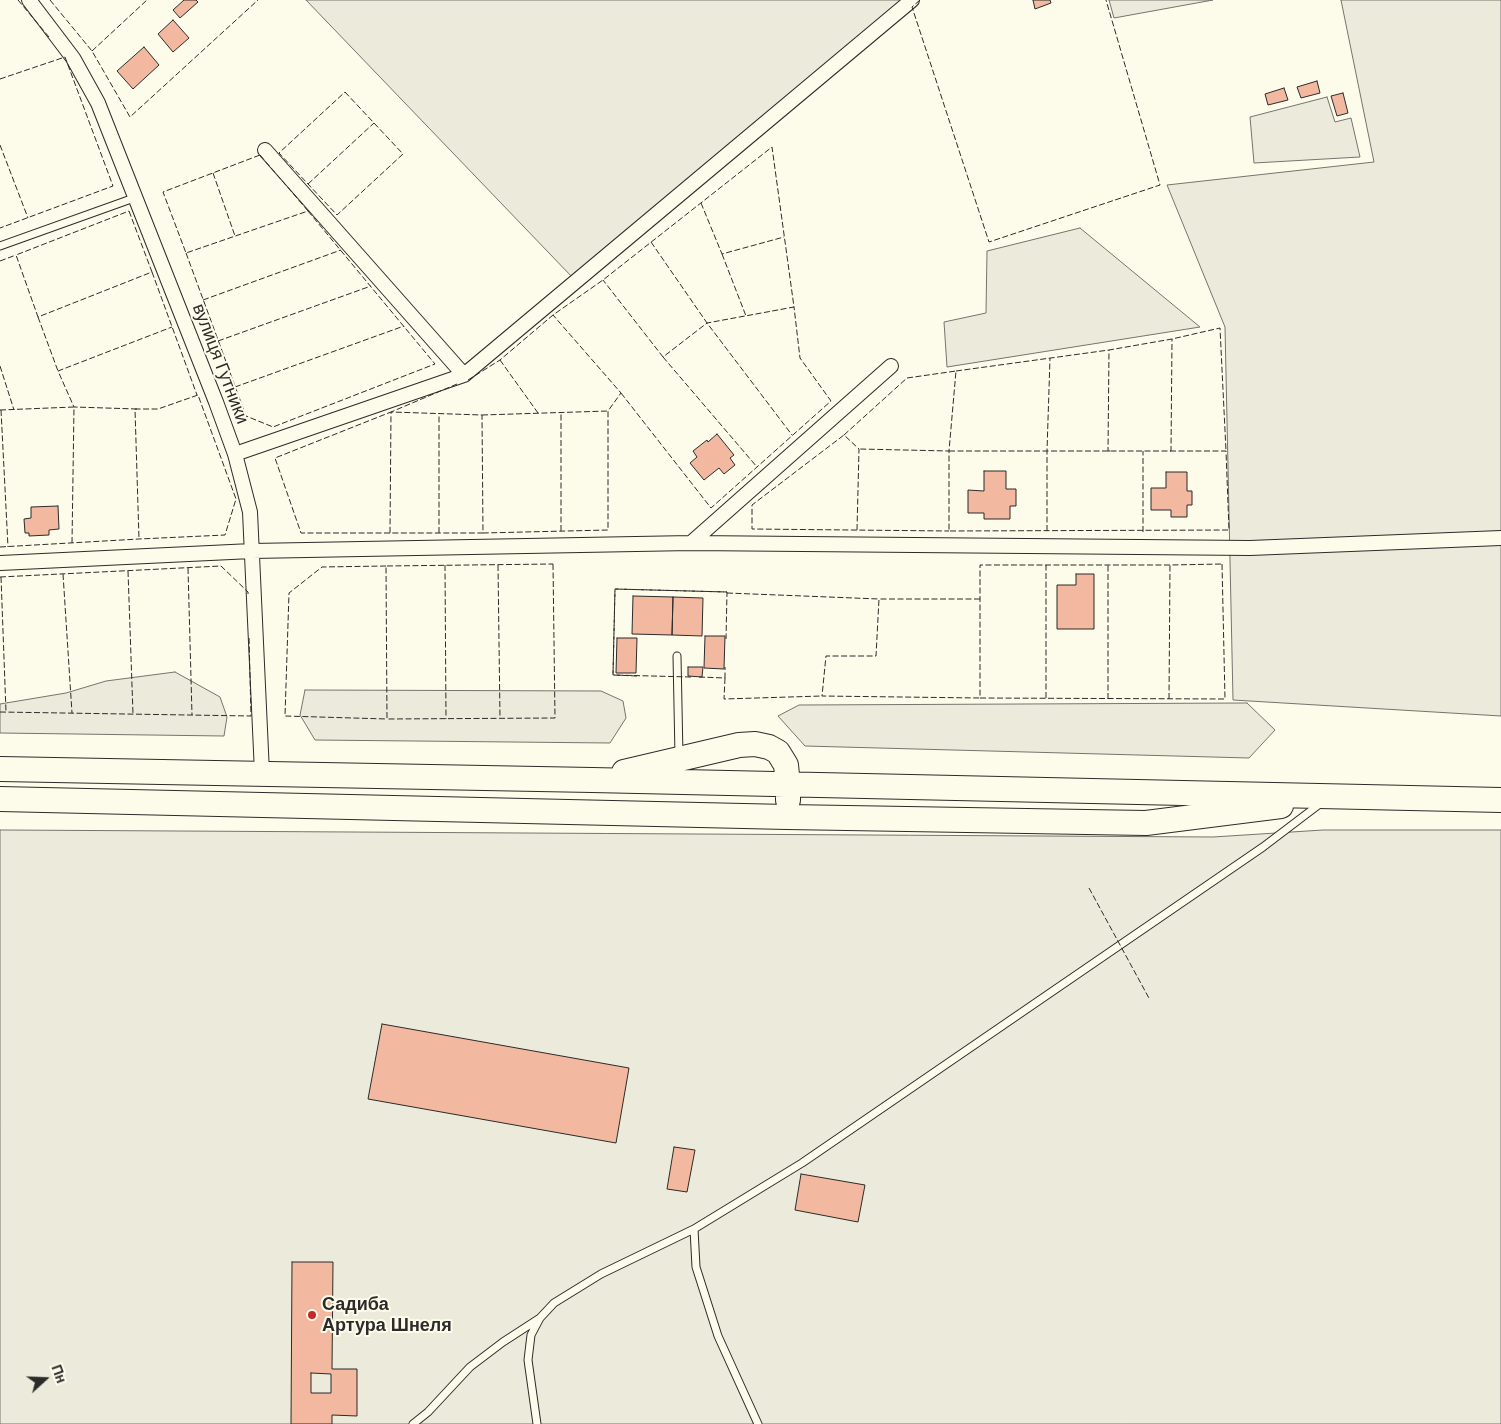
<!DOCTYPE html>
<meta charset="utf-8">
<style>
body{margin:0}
#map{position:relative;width:1501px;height:1424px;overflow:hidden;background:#fdfbea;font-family:Arial,sans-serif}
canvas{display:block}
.north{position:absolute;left:20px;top:1354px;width:50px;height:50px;-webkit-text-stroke:4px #fdfbea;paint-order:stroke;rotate:70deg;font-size:14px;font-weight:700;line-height:20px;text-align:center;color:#2b2b2b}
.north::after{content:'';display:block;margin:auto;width:18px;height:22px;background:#2b2b2b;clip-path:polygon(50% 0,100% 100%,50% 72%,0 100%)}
</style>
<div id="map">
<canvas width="1501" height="1424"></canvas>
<div class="north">Пн</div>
</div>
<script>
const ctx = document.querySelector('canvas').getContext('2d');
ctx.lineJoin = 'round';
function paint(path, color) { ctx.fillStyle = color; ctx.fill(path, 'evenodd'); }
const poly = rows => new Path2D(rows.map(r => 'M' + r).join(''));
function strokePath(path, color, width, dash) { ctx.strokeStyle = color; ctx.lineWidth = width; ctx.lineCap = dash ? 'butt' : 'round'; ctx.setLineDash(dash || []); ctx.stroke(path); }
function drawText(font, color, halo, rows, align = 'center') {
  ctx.font = font + ' Arial,sans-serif'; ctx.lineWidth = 4; ctx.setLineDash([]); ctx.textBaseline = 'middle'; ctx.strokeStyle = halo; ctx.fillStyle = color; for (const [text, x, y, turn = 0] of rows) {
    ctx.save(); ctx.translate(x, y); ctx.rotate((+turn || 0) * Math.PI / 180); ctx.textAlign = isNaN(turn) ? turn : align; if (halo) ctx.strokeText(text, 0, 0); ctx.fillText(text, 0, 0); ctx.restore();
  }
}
const green = poly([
 [306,0,905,0,573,278,306,0],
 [1109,0,1213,0,1114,18,1109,0],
 [1341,0,1501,0,1501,716,1233,700,1225,327,1167,185,1374,162,1341,0],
 [1327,97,1335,122,1351,118,1360,157,1254,163,1250,117,1327,97],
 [1080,228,1200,327,947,367,944,322,986,313,987,251,1080,228],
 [175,672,220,697,227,717,224,736,0,733,0,704,66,693,106,681,175,672],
 [305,690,601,691,623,701,626,718,610,743,315,740,300,715,305,690],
 [1247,703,1275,730,1249,758,805,746,778,716,799,705,1247,703],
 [0,830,1213,837,1323,830,1501,830,1501,1424,0,1424,0,830]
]);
paint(green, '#ecebdb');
strokePath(green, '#74746e', 1);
const building = poly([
 [184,0,196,0,198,2,180,18,173,10,184,0],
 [1033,0,1050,0,1051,3,1035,9,1033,0],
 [173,20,189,38,173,52,158,34,173,20],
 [144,47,159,65,133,89,117,71,144,47],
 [1317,81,1320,93,1301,98,1297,87,1317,81],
 [1284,88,1288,100,1268,105,1265,94,1284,88],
 [1343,93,1348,113,1337,116,1331,96,1343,93],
 [717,434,734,455,730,458,735,465,724,474,719,468,704,480,690,463,697,457,693,451,707,440,708,442,717,434],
 [984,471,1006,471,1006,489,1016,489,1016,506,1010,506,1010,519,984,519,984,513,968,513,968,490,984,491,984,471],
 [1166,472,1187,472,1187,491,1192,491,1192,505,1187,505,1187,517,1171,517,1171,510,1151,510,1151,488,1166,488,1166,472],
 [58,506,59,529,49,530,49,535,29,536,29,533,25,533,24,519,31,518,31,507,58,506],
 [1076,574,1094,574,1094,629,1057,629,1057,585,1076,585,1076,574],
 [633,596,673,597,672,635,632,634,633,596],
 [673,597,703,598,702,636,672,635,673,597],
 [705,636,725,636,724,669,704,668,705,636],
 [617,638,637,638,636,673,616,673,617,638],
 [688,667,703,667,702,677,688,676,688,667],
 [382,1024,629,1068,616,1143,368,1099,382,1024],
 [674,1147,695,1150,687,1192,667,1189,674,1147],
 [801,1174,865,1185,858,1222,795,1210,801,1174],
 [292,1262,333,1262,332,1369,357,1369,357,1416,332,1415,332,1424,291,1424,292,1262],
 [311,1373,331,1374,331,1393,311,1393,311,1373]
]);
paint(building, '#f2b8a0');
strokePath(building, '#2b2b2b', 1);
const service = poly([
 [0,246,134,198],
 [677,656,679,756],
 [694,1229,696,1267,718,1336,758,1424],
 [413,1424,428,1412,470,1367,503,1342,540,1318],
 [537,1424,528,1360,531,1335,540,1318,554,1303,601,1274,694,1229,802,1163,1263,847,1321,803]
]);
const minor = poly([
 [29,0,73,58,98,103,216,402,235,454,250,512,262,773],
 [265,150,464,375],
 [235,454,464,375,912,0],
 [691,543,891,366],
 [0,563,252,551,691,543,1250,548,1501,538]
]);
const trunk = poly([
 [0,769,592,780,1501,800],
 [624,772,739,745,755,744,769,747,778,752,786,765,788,785,788,800],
 [0,799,787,817,1146,823,1281,806]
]);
strokePath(service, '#2b2b2b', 9);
strokePath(minor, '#2b2b2b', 16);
strokePath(trunk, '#2b2b2b', 26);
strokePath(service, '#fdfbea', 7);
strokePath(minor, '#fdfbea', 14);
strokePath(trunk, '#fdfbea', 24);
strokePath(poly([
 [18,0,49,37],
 [50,0,92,51,130,117,258,0],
 [920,0,912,7,989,242,1160,185,1106,0],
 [92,51,147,0],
 [0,79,65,57,113,186,0,228],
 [345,92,403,154,337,215,279,153,345,92],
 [0,145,28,218],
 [260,155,308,211,186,253,163,192,260,155],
 [213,173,235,236],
 [308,184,374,123],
 [701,203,722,254,784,237],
 [129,211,152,272,38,317,16,255,129,211],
 [651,242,707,323,792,435],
 [186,253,246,416,273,427,435,364,308,211],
 [722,254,746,316],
 [0,261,16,255],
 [152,272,197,395],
 [203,300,341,250],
 [38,317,58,371],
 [218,341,371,286],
 [663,357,757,467],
 [500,360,538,413],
 [0,366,14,410],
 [956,371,1109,350],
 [468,380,500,360,553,315,603,280,772,147,794,307,707,323,663,357,603,280],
 [457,384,391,412,482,415,483,533,608,530,608,411,621,393,553,315],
 [235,387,404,326],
 [621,393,711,508,831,401,800,358,794,307],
 [137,409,74,407,58,371,172,327],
 [0,410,74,407,72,543],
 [1,410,8,547],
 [482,415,608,411],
 [844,435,907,378,956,371,949,451,859,449],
 [949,451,1226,451,1229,530,949,531,949,451],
 [1110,451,1108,451,1109,350,1172,339,1220,328,1226,451],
 [1170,451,1171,451,1172,339],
 [857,530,859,449,844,435,752,505,752,529,949,531],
 [561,531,561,412],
 [1047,531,1047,451,1050,358],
 [1143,532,1143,451],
 [390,533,301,533,275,458,391,412,390,533,483,533],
 [439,533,439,413],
 [0,547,139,539,225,535,236,499,198,395,158,409,135,409,139,539],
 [553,564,555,718,387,719,386,566,553,564],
 [1222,564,1225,699,980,698,980,565,1170,565,1222,564],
 [445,565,446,719],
 [498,565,500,718],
 [386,566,322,567,289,593,285,716,387,719],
 [188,568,192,715],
 [128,571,133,714],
 [63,574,72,713],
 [0,577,221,566,248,592,248,594],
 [1,577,6,712],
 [727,593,879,599],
 [980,599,879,599,876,656,826,656,822,696,980,698],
 [637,676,613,675,615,589,727,592,726,639],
 [691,677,613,675,615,589,727,592],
 [699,677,725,678,725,667],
 [725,678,724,699,822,696],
 [1046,698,1046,565],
 [1108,699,1108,565],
 [1169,699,1170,565],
 [0,712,251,716,249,636],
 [1089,888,1150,1000]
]), '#2b2b2b', 1, [6, 2.5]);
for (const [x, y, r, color] of [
 [312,1315,5,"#c62828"]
]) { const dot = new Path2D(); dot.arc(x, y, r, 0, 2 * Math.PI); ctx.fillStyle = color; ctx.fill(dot); strokePath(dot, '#fdfbea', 2); }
drawText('18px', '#2b2b2b', '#fdfbea', [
 ["вулиця Гутники",220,364,69]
]);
drawText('bold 18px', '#2b2b2b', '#fdfbea', [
 ["Садиба",322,1305],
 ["Артура Шнеля",322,1326]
], 'left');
</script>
